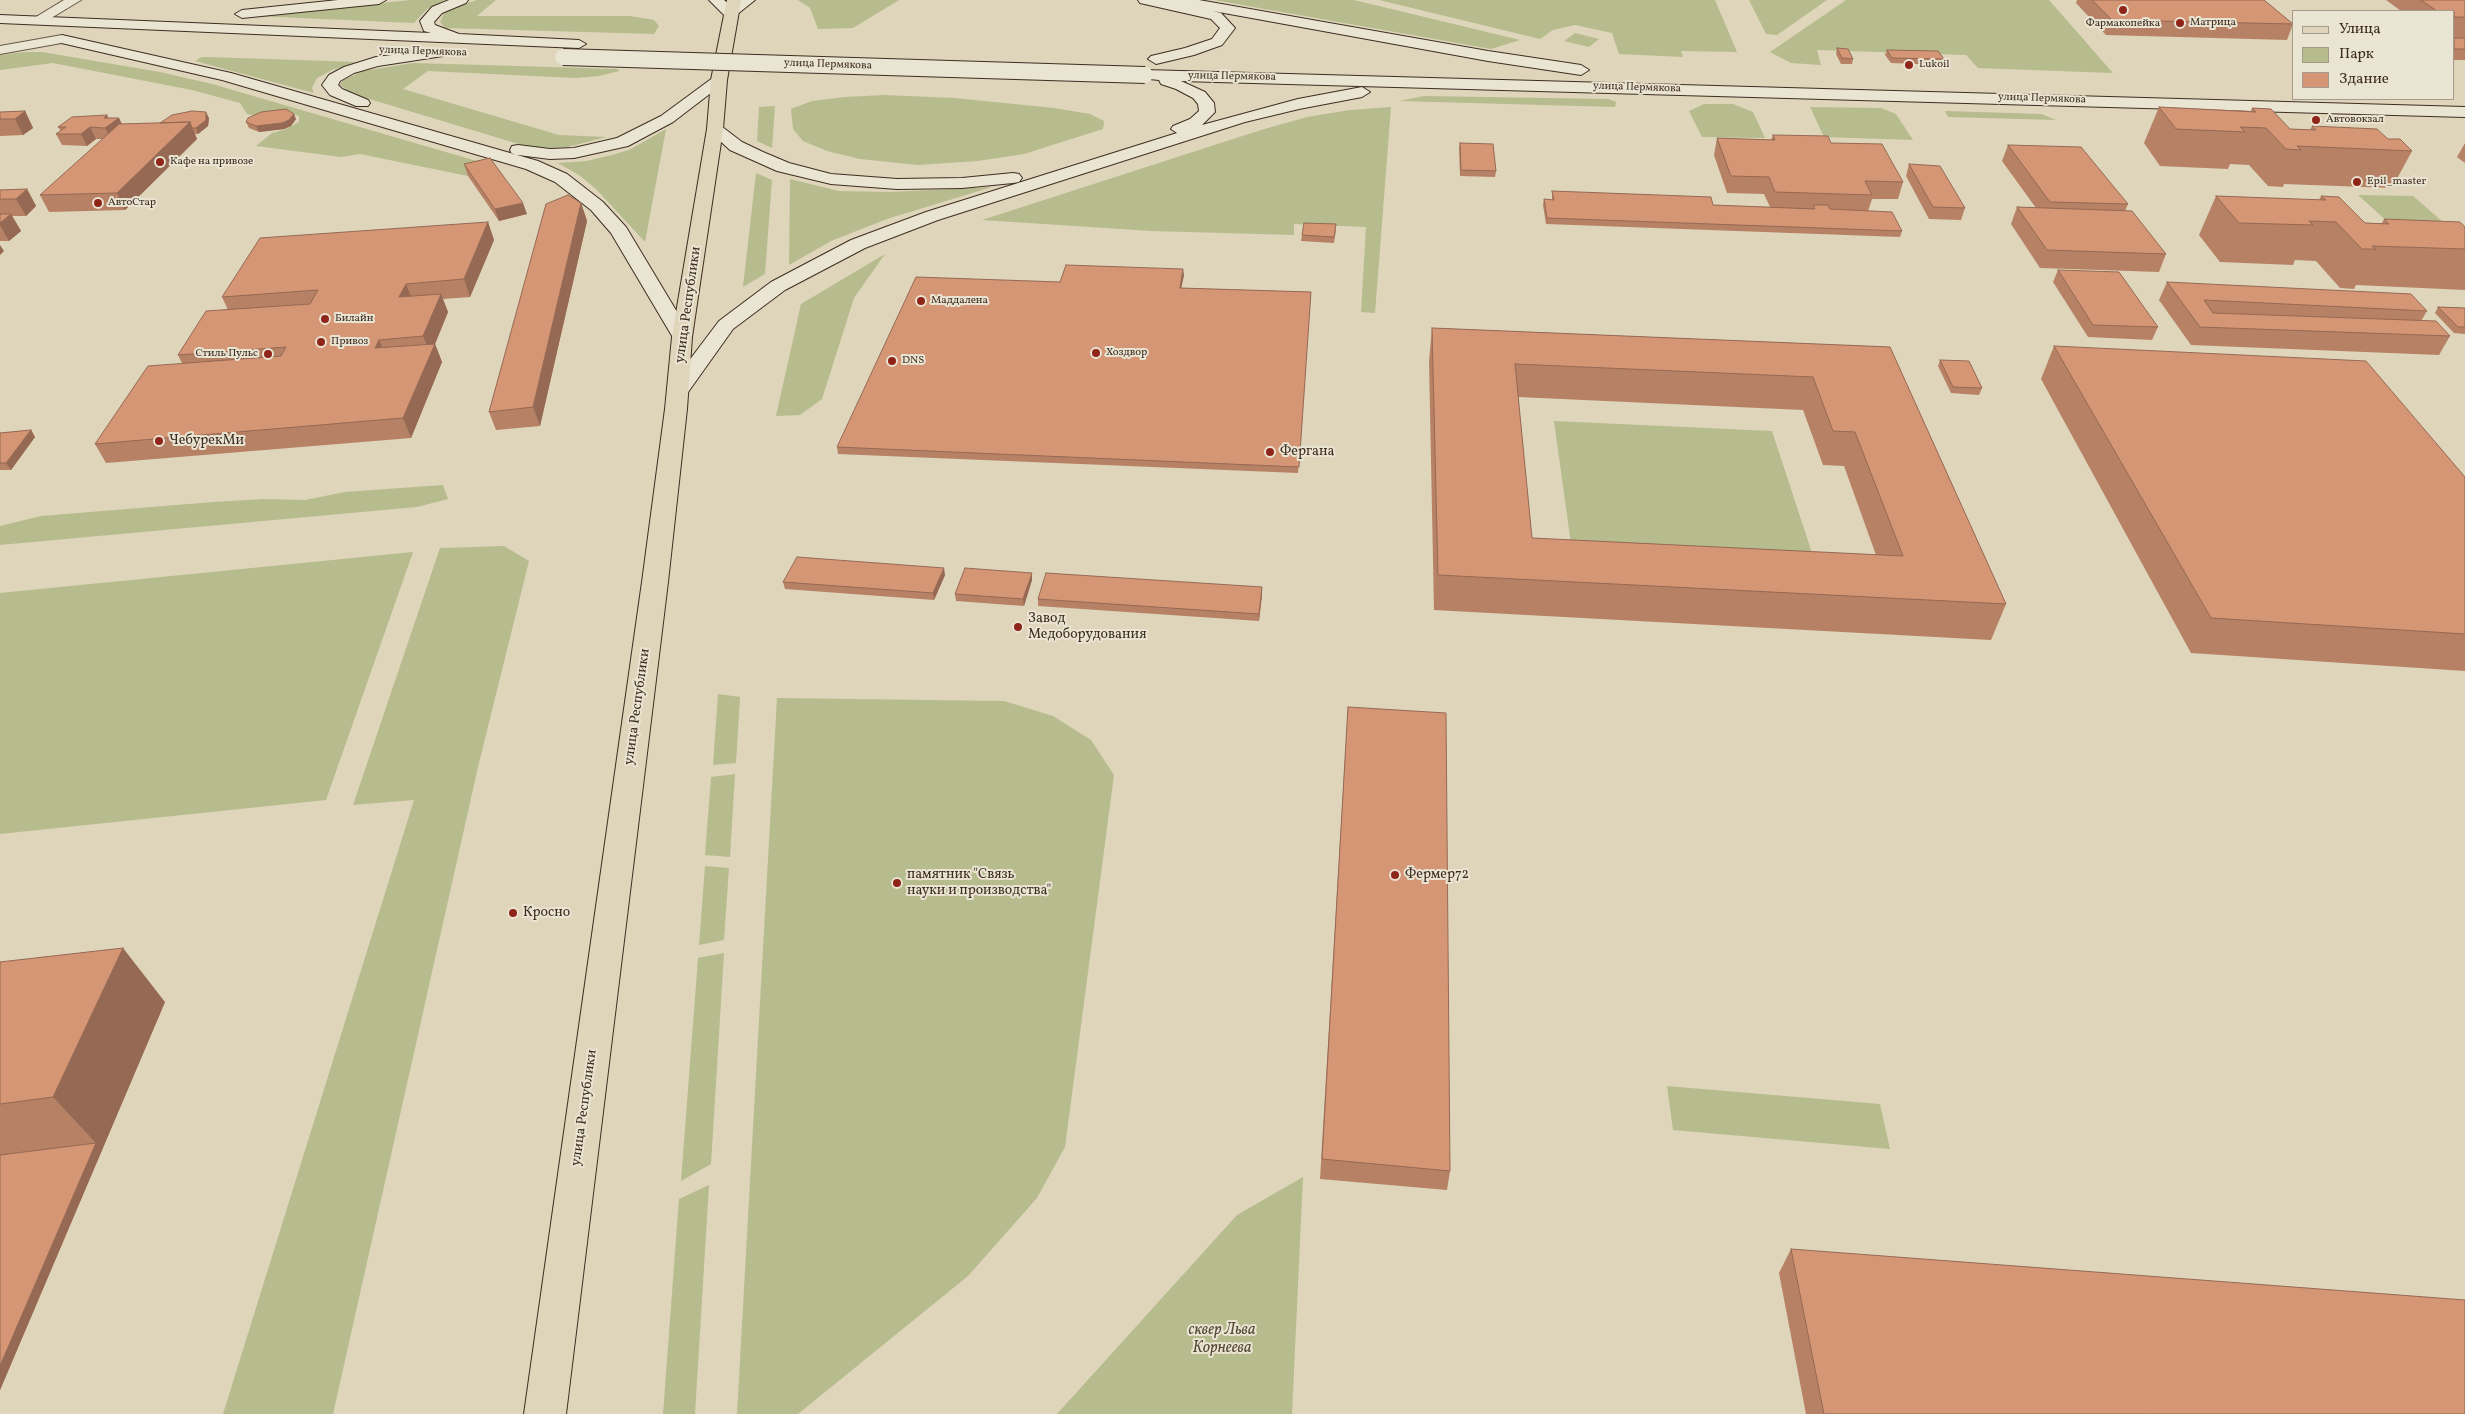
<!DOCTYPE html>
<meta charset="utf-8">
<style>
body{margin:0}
#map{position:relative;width:2465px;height:1414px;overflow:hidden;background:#ded5bb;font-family:Vollkorn,serif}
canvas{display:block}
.legend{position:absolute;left:2292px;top:10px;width:162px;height:90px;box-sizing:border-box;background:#eae4d3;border:1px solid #a59b8c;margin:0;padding:6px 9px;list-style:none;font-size:15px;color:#3e2e22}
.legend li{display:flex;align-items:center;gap:10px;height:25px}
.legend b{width:25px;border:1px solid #a59b8c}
</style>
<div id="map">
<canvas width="2465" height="1414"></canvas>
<ul class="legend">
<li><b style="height:6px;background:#ded5bb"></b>Улица</li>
<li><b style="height:14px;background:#b6bc8d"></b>Парк</li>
<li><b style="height:14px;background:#d59676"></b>Здание</li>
</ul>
</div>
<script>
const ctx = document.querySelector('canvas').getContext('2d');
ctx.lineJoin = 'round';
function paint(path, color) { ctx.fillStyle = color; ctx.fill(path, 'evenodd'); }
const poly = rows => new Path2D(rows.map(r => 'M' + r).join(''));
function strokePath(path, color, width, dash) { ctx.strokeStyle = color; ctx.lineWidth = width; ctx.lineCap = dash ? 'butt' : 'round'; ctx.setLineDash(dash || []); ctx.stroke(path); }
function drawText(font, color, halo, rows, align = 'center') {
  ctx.font = font + ' Vollkorn,serif'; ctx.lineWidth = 4; ctx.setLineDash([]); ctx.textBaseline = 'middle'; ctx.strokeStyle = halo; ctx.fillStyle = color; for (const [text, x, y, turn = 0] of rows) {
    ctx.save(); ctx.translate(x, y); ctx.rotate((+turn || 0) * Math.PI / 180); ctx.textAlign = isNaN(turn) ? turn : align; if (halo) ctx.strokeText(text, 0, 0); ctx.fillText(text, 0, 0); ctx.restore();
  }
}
paint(poly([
 [411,0,445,0,427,9,414,23,254,16],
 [477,0,496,0,477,16,630,16,654,20,659,26,654,34,445,28,440,22,444,13,450,9],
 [798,0,899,0,853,28,818,29,810,8],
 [1214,0,1354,0,1520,40,1491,49],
 [1379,0,1715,0,1737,52,1681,51,1683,57,1619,54,1612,33,1575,25,1553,30,1540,39],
 [1749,0,1827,0,1777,35,1766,34],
 [1846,0,2049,0,2113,73,1978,68,1966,55,1817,50,1821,65,1791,63,1770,52],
 [1575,33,1599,39,1589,47,1564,41],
 [25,52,42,52,160,72,212,84,487,164,468,176,360,154,341,157,256,146,272,133,286,129,299,122,299,116,290,113,260,116,247,114,240,103,192,90,53,63,0,70,0,55],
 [202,57,207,57,356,62,332,70,317,78,312,88,314,93,195,61],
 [413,63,618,69,619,71,599,76,576,78,428,71,403,89,559,135,606,137,568,147,551,148,525,146,353,94,340,85,343,80,363,71],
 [884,95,954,98,1054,108,1090,114,1104,121,1103,129,1024,154,978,161,918,165,860,159,827,151,803,141,793,129,791,109,812,101,845,97],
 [1424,96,1608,99,1616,102,1615,107,1399,101],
 [1704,104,1733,104,1753,112,1765,138,1702,137,1689,111],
 [775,106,772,148,757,141,759,107],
 [1391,107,1375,313,1361,312,1366,227,1294,224,1294,235,1152,231,982,220,1261,130,1307,117,1350,110],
 [1810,107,1881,108,1896,114,1913,140,1824,137],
 [1945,111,2041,114,2056,120,1948,117],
 [666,129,645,242,596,189,579,175,558,163,587,161,612,155,631,149],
 [756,173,772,180,765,274,743,287],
 [790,179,839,191,891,192,992,187,887,219,831,241,789,265],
 [2358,195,2413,196,2458,235,2401,234],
 [885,254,854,298,822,399,800,415,776,416,801,304],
 [1554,421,1772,431,1813,556,1571,544],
 [443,485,448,499,417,507,0,545,0,526,41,516,213,502,264,499,305,500,345,492],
 [504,546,529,561,478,767,333,1414,223,1414,414,800,353,805,440,548],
 [413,552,326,800,0,834,0,593],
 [718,694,740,697,736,763,713,765],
 [777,698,1004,701,1053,716,1091,740,1114,775,1065,1147,1037,1198,968,1276,798,1414,737,1414],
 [735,774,730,857,705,855,711,777],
 [705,866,729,868,724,940,699,945],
 [724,953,711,1164,681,1181,698,958],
 [1667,1086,1880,1104,1890,1149,1673,1130],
 [1303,1177,1292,1414,1057,1414,1237,1215],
 [709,1185,695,1414,663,1414,679,1199]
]), '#b6bc8d');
const minor = poly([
 [64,0,81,0,43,23,38,24,31,20,64,0]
]);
const tertiary = poly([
 [62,35,69,39,67,42,0,54,0,46,62,35]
]);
const secondary = poly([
 [338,0,386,0,379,4,242,18,235,14,242,10,338,0],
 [449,0,468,0,466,3,442,13,434,22,435,25,459,34,579,40,586,44,579,48,0,23,0,15,431,33,424,31,420,21,432,7,449,0],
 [709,0,724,0,731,6,739,0,755,0,735,16,730,17,725,16,709,0],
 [1138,0,1199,0,1488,51,1581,65,1589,70,1581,75,1488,61,1213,11,1221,13,1235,28,1222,45,1194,55,1156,64,1148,59,1151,56,1185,48,1212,39,1220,28,1211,19,1140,3,1138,0],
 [62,35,231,73,538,161,567,174,603,202,626,227,692,337,689,341,682,343,675,341,611,233,591,210,555,182,526,169,222,80,57,42,55,39,62,35],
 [438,49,445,53,443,56,378,66,354,73,340,81,338,85,342,89,368,100,370,103,368,106,356,106,330,95,322,85,329,75,344,67,376,57,438,49],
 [1145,70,2465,107,2465,117,1181,81,1205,92,1214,103,1215,112,1202,125,1298,99,1362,87,1370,92,1362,97,1299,109,1245,122,938,220,865,248,785,290,733,329,686,395,678,396,670,395,667,390,719,321,771,282,851,240,926,212,1177,133,1171,129,1173,126,1190,119,1199,111,1198,104,1193,98,1176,89,1161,84,1159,80,1140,78,1137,75,1145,70],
 [719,75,724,77,727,80,724,83,673,122,628,146,574,158,550,159,518,155,512,154,510,150,512,146,518,145,550,149,574,148,617,138,661,116,714,77,719,75],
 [715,124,721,126,742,142,763,152,789,163,831,174,897,179,962,178,1013,173,1019,174,1022,178,1019,182,1013,183,962,188,897,189,831,184,777,171,730,150,707,129,709,126,715,124]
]);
const primary = poly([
 [727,0,741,0,727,80,723,129,692,337,687,409,668,582,566,1414,524,1414,642,582,665,409,672,337,707,129,711,80,727,0]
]);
strokePath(minor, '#665848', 2);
strokePath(tertiary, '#665848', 2);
strokePath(secondary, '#3e2e22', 2);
strokePath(primary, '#3e2e22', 2);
paint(minor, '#eae4d3');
paint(tertiary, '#eae4d3');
paint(secondary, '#eae4d3');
paint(primary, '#ded5bb');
const secondaryBridge = poly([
 [563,57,1145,75]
]);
strokePath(secondaryBridge, '#3e2e22', 18, []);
strokePath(secondaryBridge, '#eae4d3', 16);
paint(poly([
 [2077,0,2264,0,2293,24,2287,40,2106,35,2076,3],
 [2386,0,2465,0,2465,60,2454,60,2454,11,2401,11],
 [1837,48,1853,59,1852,64,1841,64,1836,54],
 [1887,50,1944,59,1942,65,1891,63,1885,55],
 [2159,107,2251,111,2252,108,2290,129,2310,130,2312,126,2388,139,2412,151,2392,188,2284,184,2283,187,2268,186,2249,165,2230,164,2228,169,2160,166,2144,143],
 [25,111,33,128,23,135,0,136,0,112],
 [108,118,119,118,122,124,160,123,209,118,208,126,198,134,195,134,197,139,125,210,49,212,40,195,103,139,96,139,87,146,62,145,56,134,61,131,58,127],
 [296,119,291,126,284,129,259,132,249,128,246,122],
 [1773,135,1831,143,1903,182,1898,199,1872,199,1868,211,1902,231,1900,237,1546,224,1543,205,1544,199,1552,200,1552,191,1713,205,1770,207,1764,194,1727,193,1714,155,1717,138,1771,140],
 [1460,143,1496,171,1495,177,1460,176,1459,148],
 [2465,143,2465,163,2457,157],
 [2008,145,2128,204,2125,211,2166,254,2159,272,2040,268,2011,224,2017,207,2036,208,2002,161],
 [464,164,527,214,499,221,468,176],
 [1909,164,1965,208,1961,220,1929,219,1906,176],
 [27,189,36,206,26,216,12,216,21,231,9,241,0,241,0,190],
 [2216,196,2319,200,2321,196,2365,223,2382,223,2384,219,2465,227,2465,290,2356,285,2354,289,2340,288,2316,261,2295,260,2293,265,2220,262,2199,235],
 [581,203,587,221,540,426,496,430,489,412],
 [488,222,494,240,470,297,443,299,448,312,435,344,442,362,411,438,106,463,95,444,182,363,178,355,228,310,222,297],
 [1336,230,1334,243,1301,241,1302,235],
 [2058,270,2158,327,2152,340,2088,337,2053,282],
 [1184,275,1181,288,1311,292,1298,473,838,454,837,447,1060,282],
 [2167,282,2427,311,2421,321,2450,336,2439,355,2191,345,2159,300],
 [2438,307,2465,308,2465,334,2454,333,2435,313],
 [1432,328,1890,347,2006,604,1991,640,1434,610,1429,361],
 [1518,397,1803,410,1823,465,1844,466,1876,555,1532,538],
 [2054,346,2465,477,2465,671,2191,653,2041,379],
 [1940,360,1982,388,1979,395,1951,393,1938,366],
 [31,430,35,437,11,470,0,470,0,433],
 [1032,573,1032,580,1024,606,956,601,955,594],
 [945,575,934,600,785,589,783,582],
 [1262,587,1262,594,1259,621,1038,606,1038,599],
 [1348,707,1450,1171,1447,1190,1320,1179],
 [0,962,165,1002,0,1390],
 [1791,1249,2465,1414,1806,1414,1779,1273]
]), '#b78165');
paint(poly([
 [25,111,33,128,23,135,15,119],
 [206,112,209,118,208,126,198,134,196,128],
 [294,114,296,119,291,126,284,129,259,132,256,126],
 [107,115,111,123,119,118,124,129,111,139,105,128,104,118],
 [190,122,197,139,125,210,117,193],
 [90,127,96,139,87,146,81,134],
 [27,189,36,206,26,216,16,199],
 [523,203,527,214,499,221,495,209],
 [581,203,587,221,540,426,533,407],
 [11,214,21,231,9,241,0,225,0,223],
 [488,222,494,240,470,297,464,279],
 [0,245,4,251,0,255],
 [1183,269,1184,275,1180,294,1180,288],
 [406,284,413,302,399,297],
 [441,294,448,312,435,344,442,362,411,438,403,418,430,354,423,336],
 [379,340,387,358,375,348],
 [31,430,35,437,11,470,6,463],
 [944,568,945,575,934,600,933,593],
 [1032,573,1032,580,1024,606,1023,599],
 [1262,587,1262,594,1259,621,1259,614],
 [123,948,165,1002,0,1390,0,1366,96,1143,53,1097]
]), '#956953');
const building = poly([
 [2092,0,2264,0,2293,24,2112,20,2092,0],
 [2421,0,2465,0,2465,19,2463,17,2454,17,2454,11,2437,11,2421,0],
 [2454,38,2465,38,2465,49,2454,49,2454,38],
 [1837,48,1848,49,1853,59,1842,58,1837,48],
 [1887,50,1938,51,1944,59,1892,58,1887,50],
 [2159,107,2256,112,2252,108,2271,109,2290,129,2316,130,2312,126,2377,129,2388,139,2400,139,2412,151,2297,146,2301,150,2286,149,2266,128,2240,127,2245,132,2176,129,2159,107],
 [286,109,294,114,289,120,282,123,256,126,246,122,248,118,261,112,286,109],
 [25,111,15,119,0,119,0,112,1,112,25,111],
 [192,111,206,112,206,120,196,128,192,128,190,122,160,123,172,115,192,111],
 [107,115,104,118,119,118,105,128,90,127,81,134,56,134,66,127,58,127,72,117,107,115],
 [190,122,117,193,40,195,119,124,190,122],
 [1773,135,1828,136,1831,143,1882,144,1903,182,1865,181,1872,195,1775,192,1769,177,1731,176,1717,138,1775,140,1773,135],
 [1460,143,1493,144,1496,171,1461,170,1460,143],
 [2008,145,2081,147,2128,204,2050,202,2008,145],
 [490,158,523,203,495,209,464,164,490,158],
 [1909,164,1940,166,1965,208,1933,207,1909,164],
 [27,189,16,199,0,199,0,190,27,189],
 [1552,191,1711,197,1713,205,1815,209,1813,205,1828,205,1830,209,1892,212,1902,231,1547,218,1544,199,1554,200,1552,191],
 [568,195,581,203,533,407,489,412,546,204,568,195],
 [2216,196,2326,200,2321,196,2339,197,2365,223,2389,224,2384,219,2460,222,2465,227,2465,249,2372,246,2376,249,2362,249,2336,222,2309,221,2313,225,2239,223,2216,196],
 [2017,207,2132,211,2166,254,2047,250,2017,207],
 [0,214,11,214,0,223,0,214],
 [488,222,464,279,406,284,399,297,441,294,423,336,379,340,375,348,435,344,403,418,95,444,148,366,281,356,286,347,178,355,206,311,310,304,318,290,222,297,260,238,488,222],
 [1304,223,1336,224,1334,237,1302,235,1304,223],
 [1066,265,1183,269,1180,288,1311,292,1299,467,837,447,916,277,1060,282,1066,265],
 [2058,270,2119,272,2158,327,2093,325,2058,270],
 [2167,282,2411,294,2427,311,2204,300,2213,313,2436,321,2450,336,2200,327,2167,282],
 [2438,307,2465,308,2465,327,2458,327,2438,307],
 [1432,328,1890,347,2006,604,1438,575,1432,328],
 [1515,364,1813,377,1833,431,1855,432,1903,556,1532,538,1515,364],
 [2054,346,2366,361,2465,477,2465,634,2211,618,2054,346],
 [1940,360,1969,361,1982,388,1953,387,1940,360],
 [31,430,6,463,0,463,0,433,31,430],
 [797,557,944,568,933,593,783,582,797,557],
 [965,568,1032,573,1023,599,955,594,965,568],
 [1046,573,1262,587,1259,614,1038,599,1046,573],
 [1348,707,1446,713,1450,1171,1322,1159,1348,707],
 [123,948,53,1097,0,1104,0,962,123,948],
 [96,1143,0,1366,0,1155,96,1143],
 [1791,1249,2465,1300,2465,1414,1824,1414,1791,1249]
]);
paint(building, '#d59676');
strokePath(building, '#956953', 1);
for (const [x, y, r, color] of [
 [2123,10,5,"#8f2418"],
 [2180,23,5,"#8f2418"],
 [1909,65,5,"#8f2418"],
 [2316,120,5,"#8f2418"],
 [160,162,5,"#8f2418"],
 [2357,182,5,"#8f2418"],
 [98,203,5,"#8f2418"],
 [921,301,5,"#8f2418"],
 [325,319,5,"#8f2418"],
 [321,342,5,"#8f2418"],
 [1096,353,5,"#8f2418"],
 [268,354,5,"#8f2418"],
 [892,361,5,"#8f2418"],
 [159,441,5,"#8f2418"],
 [1270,452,5,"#8f2418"],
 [1018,627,5,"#8f2418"],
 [1395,875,5,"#8f2418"],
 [897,883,5,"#8f2418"],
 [513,913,5,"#8f2418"]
]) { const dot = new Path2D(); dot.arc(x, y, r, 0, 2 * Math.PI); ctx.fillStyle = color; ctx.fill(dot); strokePath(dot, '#eae4d3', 2); }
drawText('11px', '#3e2e22', '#eae4d3', [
 ["Матрица",2190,23],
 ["Фармакопейка",2123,24,"center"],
 ["Lukoil",1919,65],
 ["Автовокзал",2326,120],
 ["Кафе на привозе",170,162],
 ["Epil_master",2367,182],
 ["АвтоСтар",108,203],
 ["Маддалена",931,301],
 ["Билайн",335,319],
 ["Привоз",331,342],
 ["Хоздвор",1106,353],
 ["Стиль Пульс",258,354,"right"],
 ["DNS",902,361]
], 'left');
drawText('11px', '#3e2e22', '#eae4d3', [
 ["улица Пермякова",423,52,2],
 ["улица Пермякова",828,65,2],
 ["улица Пермякова",1232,77,1],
 ["улица Пермякова",1637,88,2],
 ["улица Пермякова",2042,99,2]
]);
drawText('14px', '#3e2e22', '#eae4d3', [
 ["улица Республики",689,305,-82],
 ["улица Республики",638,707,-82],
 ["улица Республики",585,1108,-82]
]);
drawText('14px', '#3e2e22', '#eae4d3', [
 ["ЧебурекМи",169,441],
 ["Фергана",1280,452],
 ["Завод",1028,619],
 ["Медоборудования",1028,635],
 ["памятник \"Связь",907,875],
 ["науки и производства\"",907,891],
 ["Фермер72",1405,875],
 ["Кросно",523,913]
], 'left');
drawText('italic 16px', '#564a37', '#eae4d3', [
 ["сквер Льва",1222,1331],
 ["Корнеева",1222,1349]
]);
</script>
